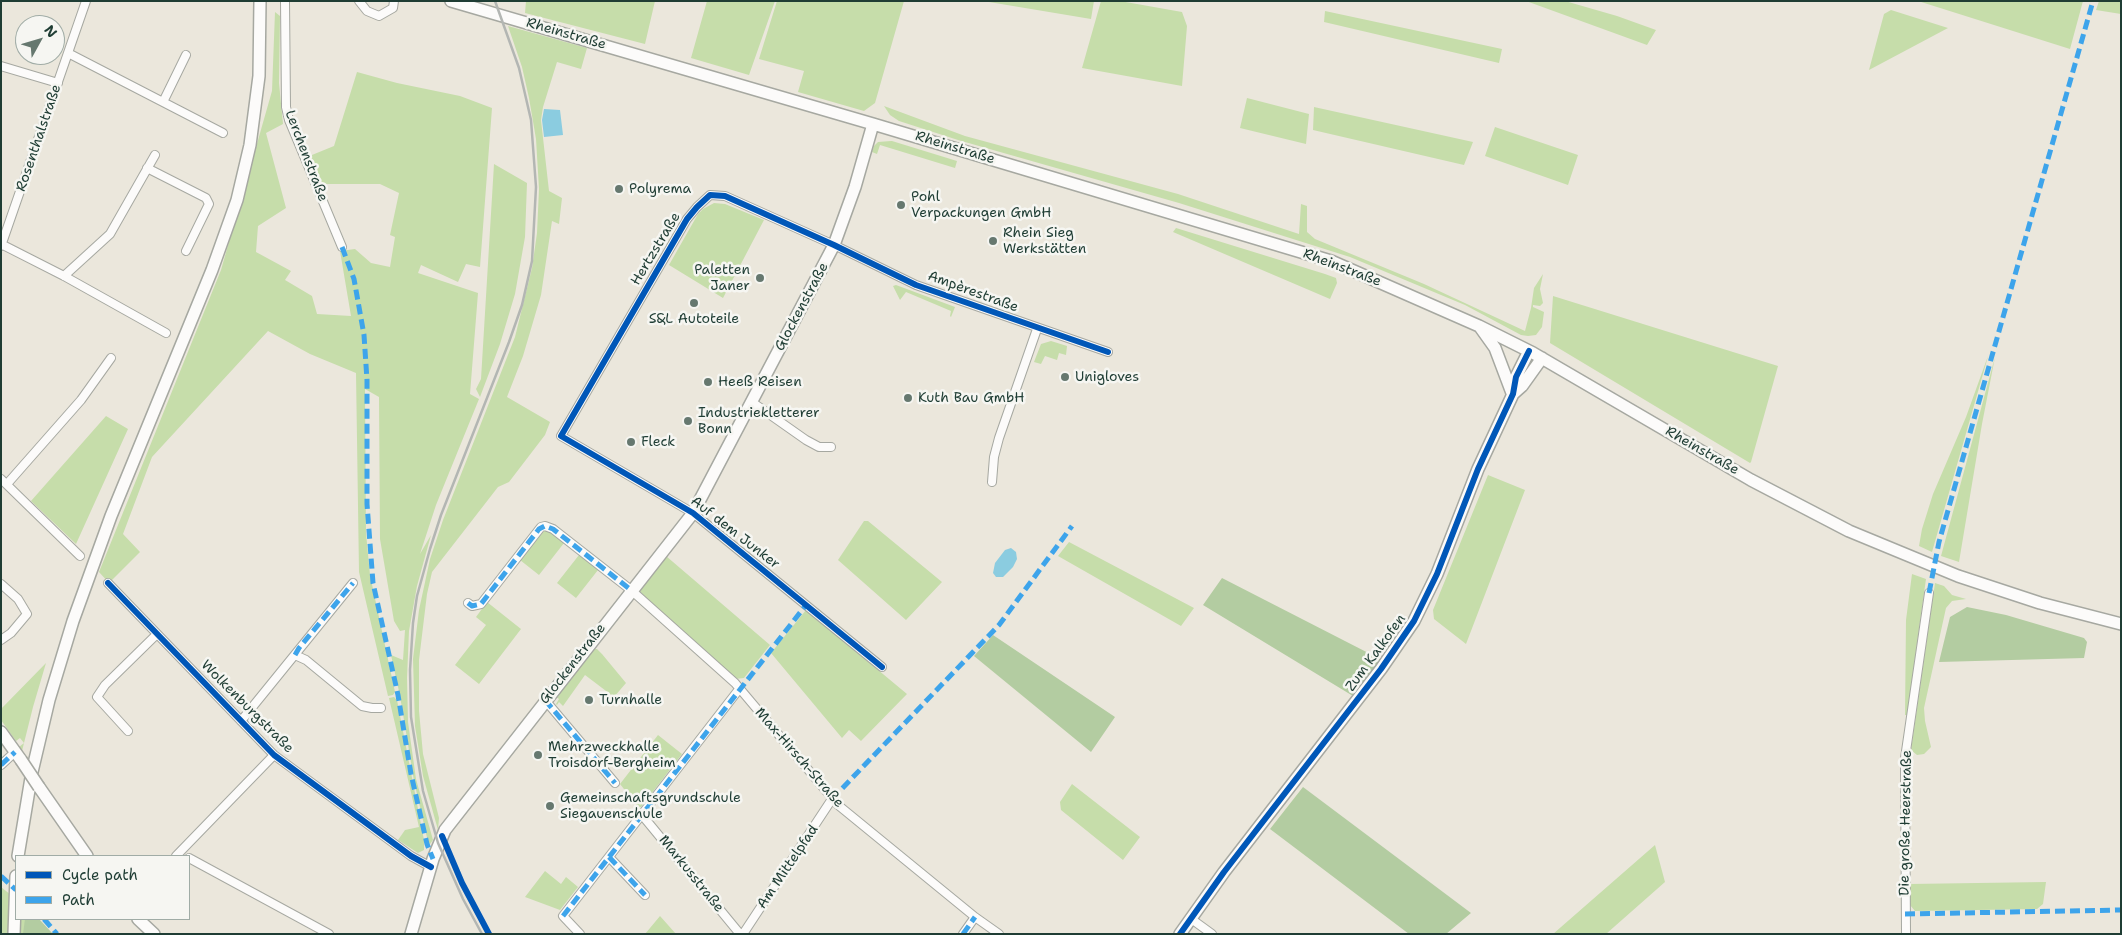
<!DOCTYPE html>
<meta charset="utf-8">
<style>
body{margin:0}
#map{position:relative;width:2122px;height:935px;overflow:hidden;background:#ebe7dc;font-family:"Shantell Sans",sans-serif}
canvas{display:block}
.frame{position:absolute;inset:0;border:2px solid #1f3d34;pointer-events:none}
.legend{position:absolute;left:15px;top:855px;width:175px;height:65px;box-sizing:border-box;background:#f6f6f2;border:1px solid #a0aca6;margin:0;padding:6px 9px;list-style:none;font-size:15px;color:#1f3d34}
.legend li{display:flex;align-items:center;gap:10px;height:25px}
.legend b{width:25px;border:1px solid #a0aca6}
.north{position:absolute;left:15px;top:15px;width:50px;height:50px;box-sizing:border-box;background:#f6f6f2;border:1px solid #a0aca6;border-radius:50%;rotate:51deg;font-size:14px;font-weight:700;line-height:20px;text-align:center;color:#1f3d34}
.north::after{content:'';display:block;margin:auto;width:18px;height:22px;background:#66786f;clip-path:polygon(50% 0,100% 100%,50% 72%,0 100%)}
</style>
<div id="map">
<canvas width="2122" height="935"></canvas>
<div class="frame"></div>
<ul class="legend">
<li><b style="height:6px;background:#0057b8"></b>Cycle path</li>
<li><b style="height:6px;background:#3da4eb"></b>Path</li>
</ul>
<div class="north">N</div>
</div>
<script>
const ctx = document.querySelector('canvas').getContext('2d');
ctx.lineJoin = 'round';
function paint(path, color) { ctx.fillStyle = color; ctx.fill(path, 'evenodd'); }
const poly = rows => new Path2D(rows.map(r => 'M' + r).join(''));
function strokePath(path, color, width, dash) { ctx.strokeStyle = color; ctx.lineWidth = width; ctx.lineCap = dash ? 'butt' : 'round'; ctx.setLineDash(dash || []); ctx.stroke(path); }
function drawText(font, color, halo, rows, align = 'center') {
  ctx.font = font + ' "Shantell Sans",sans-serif'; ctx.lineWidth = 5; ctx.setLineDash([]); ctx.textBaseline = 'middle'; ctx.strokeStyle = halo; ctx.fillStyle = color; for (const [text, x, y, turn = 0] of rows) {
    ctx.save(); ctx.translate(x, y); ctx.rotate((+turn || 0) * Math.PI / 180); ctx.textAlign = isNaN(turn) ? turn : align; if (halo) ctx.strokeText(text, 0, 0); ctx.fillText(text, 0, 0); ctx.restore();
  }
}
paint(poly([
 [526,1,655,1,645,44,525,13],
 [707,1,775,1,749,75,691,58],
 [777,1,904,1,875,103,864,111,798,92,804,71,759,59],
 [983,1,1094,1,1091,19],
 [1101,1,1120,1,1182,12,1187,26,1182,86,1082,68],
 [1526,1,1565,1,1617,16,1656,30,1647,45],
 [1918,1,2083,1,2070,49],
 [2099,1,2121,1,2121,14,2096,10],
 [1891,10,1948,28,1869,70,1884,14],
 [1325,11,1502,49,1499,63,1324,22],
 [275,12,280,16,279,83,283,124,266,133,286,208,258,226,256,252,291,271,285,280,312,296,317,314,351,316,340,251,355,249,371,263,390,267,395,237,390,235,399,193,380,184,319,184,307,157,334,146,357,72,397,83,460,96,492,108,480,267,466,264,458,282,421,265,418,273,478,293,470,394,479,399,436,505,420,554,431,535,417,586,409,631,407,678,408,722,416,779,433,840,430,844,428,842,414,781,400,696,391,655,403,660,405,630,400,631,394,621,380,539,379,397,365,389,366,533,370,575,395,692,393,695,388,696,359,572,356,373,310,354,268,331,152,457,123,534,140,552,109,583,99,572,221,270,272,91],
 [508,26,587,48,581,69,557,62,543,107,541,120,549,191,562,198,559,224,552,221,541,295,523,356,507,397,550,422,545,435,509,482,498,487,432,572,427,594,419,660,419,711,423,754,439,818,438,830,423,776,415,726,413,659,419,610,430,559,443,520,515,337,532,268,537,233,539,189,536,139,529,98,522,67],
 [1247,98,1309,114,1306,144,1240,128],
 [884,106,965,136,1178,194,1299,234,1301,204,1307,206,1307,232,1315,239,1424,284,1525,331,1531,308,1534,288,1543,274,1540,289,1543,303,1540,306,1533,305,1533,307,1544,312,1542,327,1536,335,1528,336,1521,335,1465,305,1350,257,1179,203,958,140,899,121,890,115],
 [1314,107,1473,142,1464,165,1313,130],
 [1495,127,1578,155,1568,185,1485,156],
 [891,141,892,141,957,161,955,168,880,145,877,154,872,152,874,146,878,142],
 [494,164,527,183,525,237,515,294,500,344,480,397,476,389,481,379],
 [714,203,725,204,764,220,723,298,669,265,698,214,703,209],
 [1176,228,1325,274,1336,278,1337,283,1330,299,1173,232],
 [896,285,955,307,951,317,950,316,951,311,906,292,900,300,893,286],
 [1553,296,1778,366,1751,462,1750,463,1550,343],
 [1051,341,1067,346,1066,355,1059,353,1057,360,1045,356,1041,364,1034,362,1041,344],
 [1988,356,1987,360,1932,552,1919,546,1922,529,1933,494,1966,417],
 [1995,357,1982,424,1959,562,1941,556],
 [106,416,128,429,76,544,31,501],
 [1488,475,1525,490,1466,644,1434,619,1433,610],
 [864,521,868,521,942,582,906,620,838,560],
 [544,531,549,531,564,543,539,575,520,560],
 [1069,542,1194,608,1181,626,1058,556],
 [579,555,598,570,576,598,557,583],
 [666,556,770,645,744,678,735,679,638,592],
 [1912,574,1926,579,1907,715,1905,715,1906,620],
 [1935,583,1944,586,1952,595,1966,599,1952,601,1946,608,1924,708,1925,721,1931,747,1924,754,1917,755,1911,750],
 [487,602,521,629,479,684,455,665,486,625,476,617],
 [806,610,907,694,861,741,849,730,842,738,771,653],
 [591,649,597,649,602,654,626,683,614,697,585,675,563,706,559,702,557,705,556,704,559,699,556,697],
 [46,663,33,707,22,751,19,747,24,743,20,738,16,741,1,720,1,709],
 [394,697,397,700,424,840,424,850,418,853,398,840,405,830,419,827,389,698],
 [658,735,682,754,641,807,638,807,620,784],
 [1072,784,1140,837,1123,860,1061,810,1060,802],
 [1655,845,1665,882,1606,934,1553,934],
 [545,871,561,884,566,877,578,887,560,910,525,897],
 [2046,882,2043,904,2037,909,1915,911,1910,905,1909,884],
 [1,887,16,899,16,919,38,919,52,934,1,934],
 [660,916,676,934,645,934]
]), '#c6ddaa');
paint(poly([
 [1222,578,1382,660,1353,696,1203,605],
 [1967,607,2006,615,2084,638,2087,642,2084,658,1939,662,1950,617],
 [993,635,1115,717,1091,752,974,656],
 [1303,787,1471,913,1446,934,1409,934,1270,829],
 [25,919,39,919,53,934,23,934]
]), '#b3cca1');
paint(poly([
 [544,109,560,110,563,135,544,137,542,120],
 [1011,548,1016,552,1017,559,1013,567,1003,577,996,577,993,573,995,563,1005,550]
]), '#8bcce0');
const street = poly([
 [285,1,286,107,289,120,342,247],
 [359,1,367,11,379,16,393,8,394,1],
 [68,53,223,133],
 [1,66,58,83],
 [163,102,186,55],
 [147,168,206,198,209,204,186,251],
 [1,244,64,276,166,333],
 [1,246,86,1],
 [64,276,110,234,155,155],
 [752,402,806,440,819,447,831,447],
 [1,479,80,556],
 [992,482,994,457,999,438,1037,329],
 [7,484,81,400,111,358],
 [108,583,274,755,411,856,431,867],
 [1,584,18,599,27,614,11,633,1,640],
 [468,603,472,606,481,604,541,527,545,526,553,529,631,590,735,683,838,805,975,917,999,934],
 [295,655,306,660,362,706,372,708,381,708],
 [882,667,693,513,561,436,687,219,697,207,710,195,725,196,834,245,916,285,1108,352],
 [545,700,615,783],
 [241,721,353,583],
 [128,731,97,697,105,685,156,635],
 [1,765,15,752],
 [642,815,740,934],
 [176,856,274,755],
 [609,857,645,895],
 [189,858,329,934],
 [1190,918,1212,934],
 [580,934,563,916,740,688],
 [743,934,832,799],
 [963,934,975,917],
 [1906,934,1905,758,1929,593]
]);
const secondary = poly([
 [451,1,873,124,1331,261,1479,326,1533,353,1751,480,1849,531,1958,576,2040,603,2121,624],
 [1480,327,1495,348,1512,393],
 [1513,394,1522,386,1542,358],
 [1,732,21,760],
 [39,787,87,856],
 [18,856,32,772,49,700,73,621,111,516,212,270,237,200,250,145,259,76,260,1],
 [138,919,154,934],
 [14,934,16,876],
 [411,934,433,859,445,830,693,513,834,245,855,187,873,124],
 [1180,934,1224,872,1381,669,1414,621,1437,574,1478,469,1513,394,1516,377,1529,351]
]);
strokePath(street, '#a6a8a1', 10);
strokePath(secondary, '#a6a8a1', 14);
strokePath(street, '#fcfbfa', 8);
strokePath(secondary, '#fcfbfa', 11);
strokePath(poly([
 [482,934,463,899,438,843,423,791,411,717,410,670,413,623,417,596,430,549,441,515,509,342,522,305,532,261,536,187,531,120,519,68,495,1]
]), '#b3b6b3', 2.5);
const secondaryBridge = poly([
 [21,760,39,787]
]);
strokePath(secondaryBridge, '#a6a8a1', 14, []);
strokePath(secondaryBridge, '#fcfbfa', 11);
strokePath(poly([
 [342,247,354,279,364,335,367,380,367,504,373,583,398,695,411,774,427,844,433,859],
 [1929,593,1939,542,2093,1],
 [468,603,472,606,481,604,539,529,545,526,553,529,631,590],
 [295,655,299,648,353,583],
 [545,700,615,783],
 [1,765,15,752],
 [832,799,999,625,1072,526],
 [609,857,645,895],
 [1,876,16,890],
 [1905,914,2121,910],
 [563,916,806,605],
 [44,919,57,934],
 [963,934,975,917]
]), '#3da4eb', 5, [10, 5]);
strokePath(poly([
 [108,583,274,755,411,856,431,867],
 [882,667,693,513,561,436,687,219,697,207,710,195,725,196,834,245,916,285,1108,352],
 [442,836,462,883,489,934],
 [1180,934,1224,872,1381,669,1414,621,1437,574,1478,469,1513,394,1516,377,1529,351]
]), '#0057b8', 6);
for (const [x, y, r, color] of [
 [619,189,5,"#66786f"],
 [901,205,5,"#66786f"],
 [993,241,5,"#66786f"],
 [760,278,5,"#66786f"],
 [694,303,5,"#66786f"],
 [1065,377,5,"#66786f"],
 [708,382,5,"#66786f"],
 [908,398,5,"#66786f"],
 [688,421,5,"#66786f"],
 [631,442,5,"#66786f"],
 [589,700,5,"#66786f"],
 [538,755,5,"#66786f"],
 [550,806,5,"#66786f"]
]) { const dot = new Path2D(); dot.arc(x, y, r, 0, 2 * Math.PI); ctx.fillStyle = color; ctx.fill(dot); strokePath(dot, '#f6f6f2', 2); }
drawText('14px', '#1f3d34', '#f6f6f2', [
 ["Rheinstraße",566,34,16],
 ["Rosenthalstraße",39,138,-71],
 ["Rheinstraße",955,148,17],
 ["Lerchenstraße",306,156,69],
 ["Hertzstraße",656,249,-59],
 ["Rheinstraße",1342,268,21],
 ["Ampèrestraße",973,292,20],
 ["Glockenstraße",802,307,-62],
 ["Rheinstraße",1702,451,30],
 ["Auf dem Junker",735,533,38],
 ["Zum Kalkofen",1376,653,-54],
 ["Glockenstraße",573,664,-52],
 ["Wolkenburgstraße",247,707,45],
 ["Max-Hirsch-Straße",799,758,49],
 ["Die große Heerstraße",1906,823,-89],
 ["Am Mittelpfad",788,867,-56],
 ["Markusstraße",691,874,51]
]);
drawText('14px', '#1f3d34', '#f6f6f2', [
 ["Polyrema",629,189],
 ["Pohl",911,197],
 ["Verpackungen GmbH",911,213],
 ["Rhein Sieg",1003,233],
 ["Werkstätten",1003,249],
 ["Paletten",750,270,"right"],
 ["Janer",750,286,"right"],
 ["S&L Autoteile",694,319,"center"],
 ["Unigloves",1075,377],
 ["Heeß Reisen",718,382],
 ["Kuth Bau GmbH",918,398],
 ["Industriekletterer",698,413],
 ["Bonn",698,429],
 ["Fleck",641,442],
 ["Turnhalle",599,700],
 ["Mehrzweckhalle",548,747],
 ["Troisdorf-Bergheim",548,763],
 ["Gemeinschaftsgrundschule",560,798],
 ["Siegauenschule",560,814]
], 'left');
</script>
